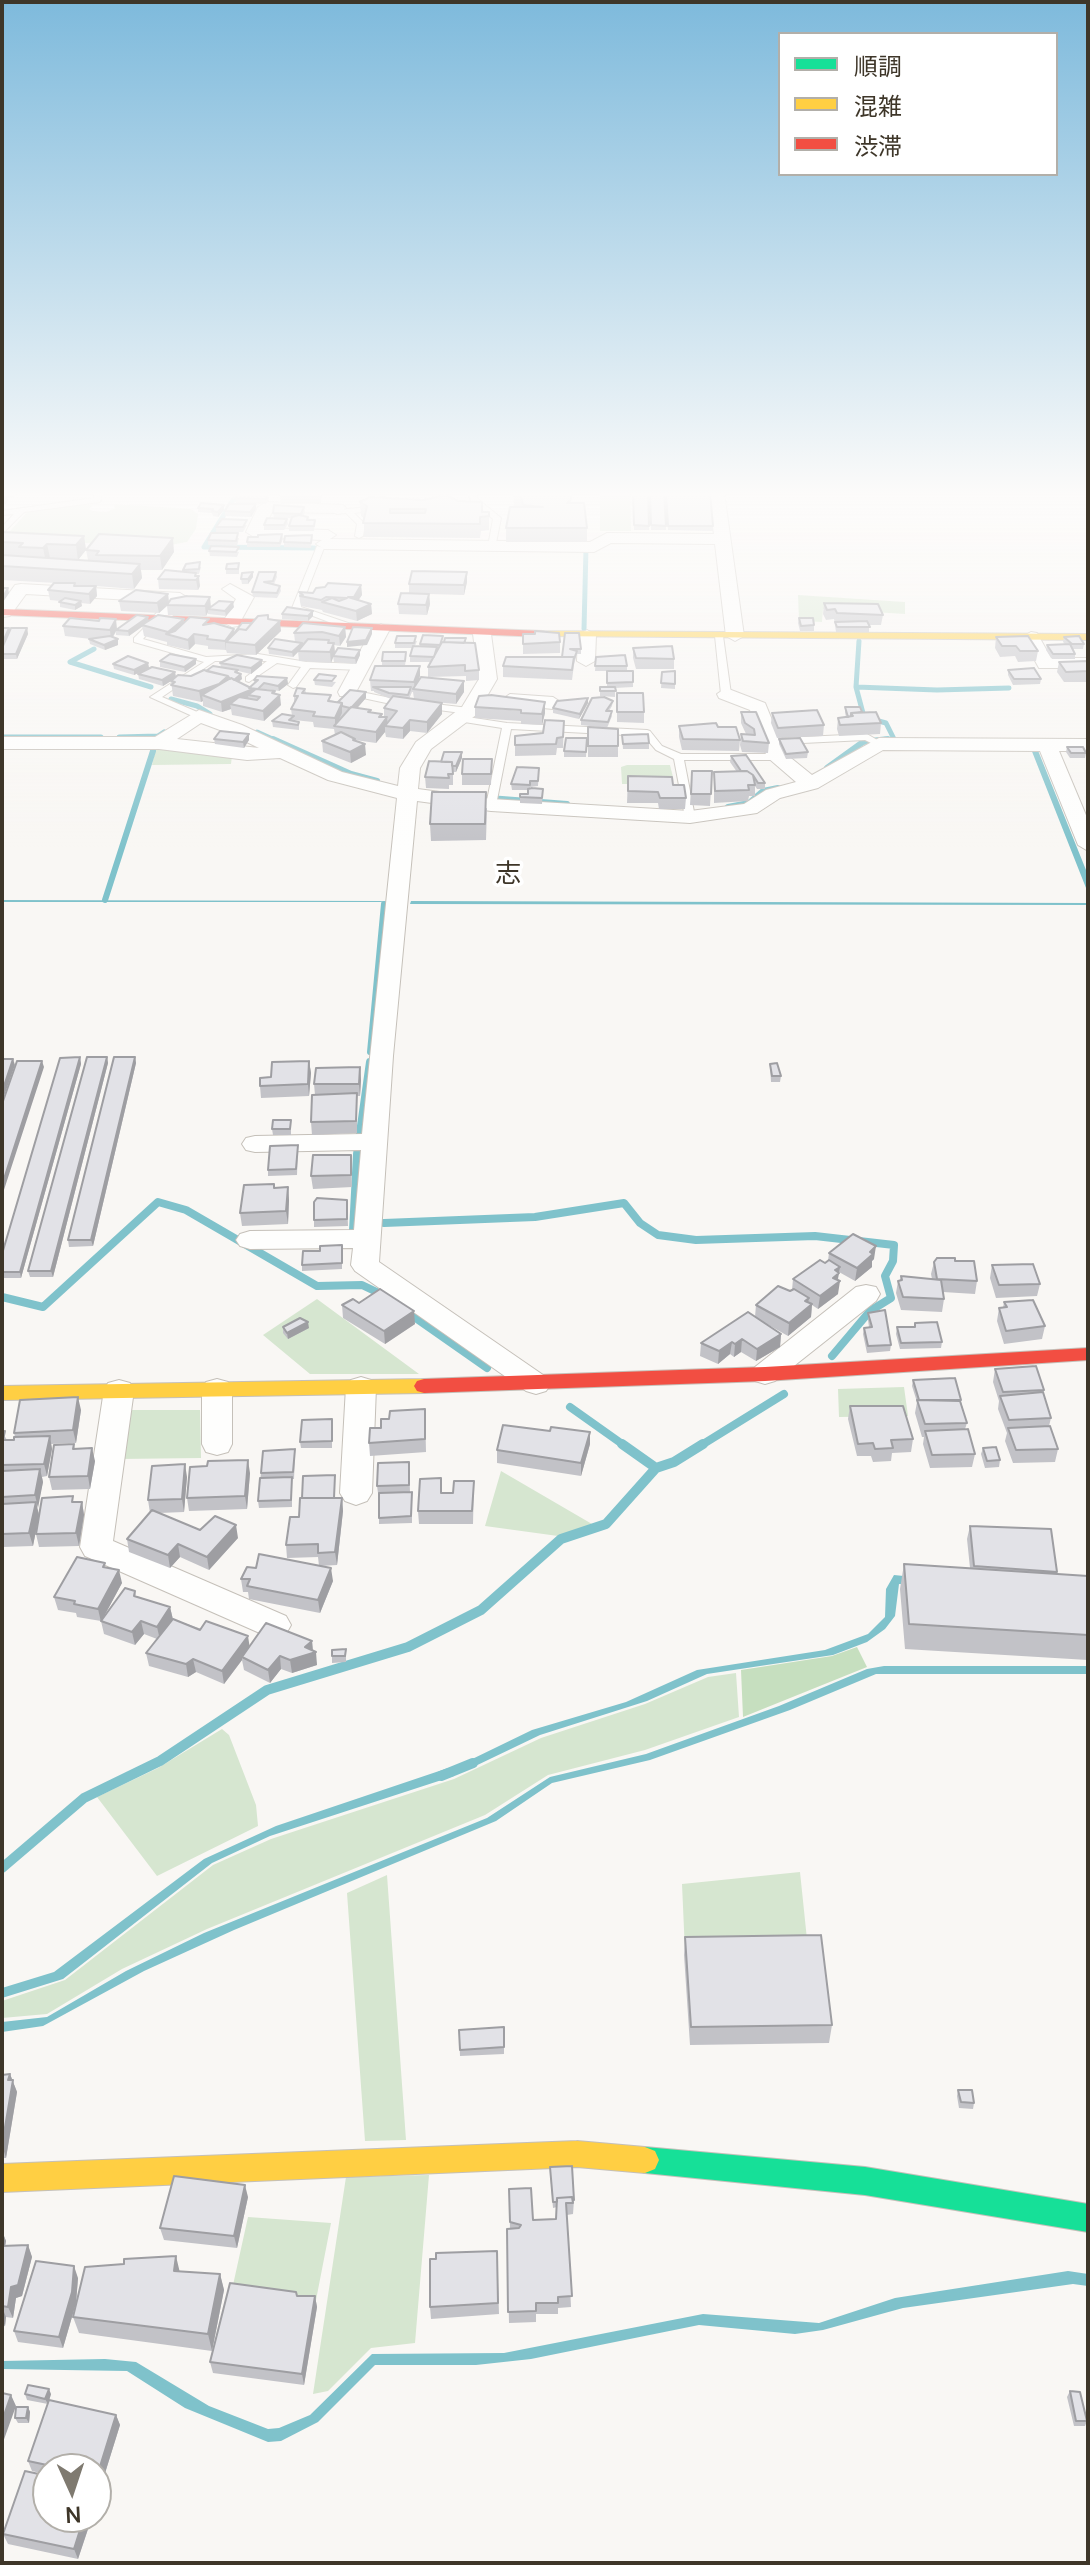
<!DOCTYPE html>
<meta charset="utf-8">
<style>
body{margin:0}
#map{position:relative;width:1090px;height:2565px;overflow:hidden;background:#f9f7f4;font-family:Manrope,"Noto Sans JP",sans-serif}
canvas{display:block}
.frame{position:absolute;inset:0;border:4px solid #3e3629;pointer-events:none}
.legend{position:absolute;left:778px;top:32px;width:280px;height:144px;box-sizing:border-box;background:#fff;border:2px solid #b2afa9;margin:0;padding:10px 14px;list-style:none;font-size:24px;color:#3e3629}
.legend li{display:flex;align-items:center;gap:16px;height:40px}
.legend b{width:40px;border:2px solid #b2afa9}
.north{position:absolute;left:32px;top:2453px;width:80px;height:80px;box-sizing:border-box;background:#fff;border:2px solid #b2afa9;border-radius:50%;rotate:177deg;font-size:22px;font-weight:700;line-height:32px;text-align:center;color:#3e3629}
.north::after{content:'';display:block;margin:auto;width:28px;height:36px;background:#7f7a70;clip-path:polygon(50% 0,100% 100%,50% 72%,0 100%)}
</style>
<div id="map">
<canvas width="1090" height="2565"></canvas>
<div class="frame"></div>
<ul class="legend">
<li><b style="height:10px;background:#16e098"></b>順調</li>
<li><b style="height:10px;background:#ffcf43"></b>混雑</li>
<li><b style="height:10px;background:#f24e42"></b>渋滞</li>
</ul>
<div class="north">N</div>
</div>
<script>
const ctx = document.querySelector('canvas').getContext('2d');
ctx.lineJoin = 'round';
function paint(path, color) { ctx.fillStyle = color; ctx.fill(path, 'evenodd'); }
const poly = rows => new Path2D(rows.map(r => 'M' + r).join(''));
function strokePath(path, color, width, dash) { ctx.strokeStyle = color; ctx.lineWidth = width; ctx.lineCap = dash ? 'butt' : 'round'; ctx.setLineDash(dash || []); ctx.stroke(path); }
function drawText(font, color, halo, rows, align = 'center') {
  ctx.font = font + ' Manrope,"Noto Sans JP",sans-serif'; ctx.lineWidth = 7; ctx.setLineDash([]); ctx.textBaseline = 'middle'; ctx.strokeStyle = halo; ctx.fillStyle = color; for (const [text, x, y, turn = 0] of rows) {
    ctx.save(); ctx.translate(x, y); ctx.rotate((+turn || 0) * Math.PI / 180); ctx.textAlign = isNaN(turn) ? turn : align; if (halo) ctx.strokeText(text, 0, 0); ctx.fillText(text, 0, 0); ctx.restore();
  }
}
paint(poly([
 [600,492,630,492,631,531,600,531],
 [86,504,92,505,89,509,93,511,107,512,115,508,114,504,191,509,198,514,196,529,187,542,165,546,2,540,29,510],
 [798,595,905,602,905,614,823,609,822,622,799,621],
 [156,748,232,756,231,764,152,765],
 [627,765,670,765,673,777,666,777,666,784,622,784,621,767],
 [317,1299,419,1374,310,1374,263,1335],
 [904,1387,908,1416,839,1417,838,1389],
 [125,1410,200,1410,201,1458,119,1459],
 [501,1471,592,1524,558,1536,485,1526],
 [736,1673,739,1717,645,1750,548,1775,485,1815,207,1929,122,1969,47,2014,2,2018,2,2001,65,1980,213,1865,271,1839,454,1779,541,1738,645,1704,708,1677],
 [222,1729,229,1735,256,1805,258,1826,157,1876,97,1797,158,1768],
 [800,1872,808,1949,685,1952,682,1884],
 [387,1875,406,2140,365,2141,347,1893],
 [429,2175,415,2343,371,2348,328,2391,313,2394,346,2177],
 [248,2217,331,2223,316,2300,233,2285]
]), '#d6e6d0');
paint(poly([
 [857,1647,867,1667,743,1717,741,1670,832,1656]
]), '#c6dfbf');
paint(poly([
 [1037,748,1088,875,1088,893,1031,749],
 [2,900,380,901,388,902,2,902],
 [411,901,1088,903,1088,905,410,904],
 [894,1575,962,1582,962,1586,899,1584,895,1616,885,1629,867,1642,833,1655,707,1674,647,1701,540,1735,467,1770,464,1763,532,1730,626,1702,697,1670,825,1650,868,1634,885,1617,886,1589],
 [884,1666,1088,1666,1088,1674,876,1674,790,1710,650,1760,552,1783,496,1821,234,1930,144,1971,43,2026,2,2032,2,2022,47,2017,126,1971,204,1933,487,1818,550,1777,646,1754,779,1706,867,1669],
 [448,1768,454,1776,270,1836,212,1863,63,1979,2,1998,2,1988,54,1972,204,1859,276,1826],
 [1068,2271,1088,2274,1088,2286,1073,2284,903,2308,823,2330,795,2334,699,2325,531,2359,476,2365,375,2365,318,2422,281,2441,268,2442,185,2408,127,2371,2,2369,2,2361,105,2359,136,2362,209,2406,268,2429,279,2428,310,2415,372,2354,504,2353,703,2314,819,2323,895,2298]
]), '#7fc2cb');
strokePath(poly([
 [246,493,233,500,204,547,315,548],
 [584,629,586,548],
 [859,641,856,687,864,717,886,723,894,739],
 [94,649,70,662,151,687],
 [856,687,937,690,1009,688],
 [171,699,197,706,210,714],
 [257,732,277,741],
 [2,737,101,737],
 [119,737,158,736,164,732],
 [871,741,888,739]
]), '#7fc2cb', 5);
strokePath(poly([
 [273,739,351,774,377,781],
 [827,768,863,742,888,739],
 [489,798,567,804],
 [728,807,749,803,763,791,778,788],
 [105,900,153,751],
 [370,1052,384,904]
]), '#7fc2cb', 6);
strokePath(poly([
 [384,1223,535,1217,624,1203,640,1223,658,1235,696,1240,815,1236,894,1245,893,1261,885,1276,891,1298,870,1311,832,1356],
 [353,1231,357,1154,370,1062],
 [2,1297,43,1307,158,1202,186,1210,317,1286,362,1285,383,1295],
 [407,1312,487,1368],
 [570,1407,625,1446],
 [700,1446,784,1394]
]), '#7fc2cb', 8);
strokePath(poly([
 [622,1444,656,1468],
 [441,1776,473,1763],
 [2,1868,84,1798,160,1761,267,1690,408,1647,481,1610,561,1539,606,1524,656,1468,674,1462,703,1444]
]), '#7fc2cb', 10);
const lane = poly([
 [95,492,103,492,100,502,24,512,2,534,2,527,14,514,2,515,2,511,94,498,95,492],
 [467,492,475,492,478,499,501,518,496,543,489,541,493,519,472,502,467,492],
 [378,506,382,508,381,510,354,513,365,524,363,536,359,538,355,536,357,524,346,513,337,514,333,512,337,510,378,506],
 [317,546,324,548,301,607,348,623,348,627,342,627,292,608,317,546],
 [154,618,158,621,143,639,206,657,258,654,307,662,361,664,366,667,361,670,310,668,296,687,293,688,288,685,301,667,277,663,249,682,246,681,246,677,267,661,215,661,162,697,202,714,204,716,199,719,150,697,204,662,134,642,134,638,154,618],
 [719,633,723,636,731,694,726,697,721,694,715,636,719,633],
 [347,689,405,701,410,704,405,707,344,694,342,692,347,689],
 [426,703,469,708,474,711,469,714,423,708,423,704,426,703],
 [461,716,507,723,647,730,650,731,662,746,681,754,777,754,782,757,777,760,684,760,695,817,690,820,685,817,674,759,656,750,644,736,511,729,496,805,491,808,486,805,502,728,458,721,458,717,461,716],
 [867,734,884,744,879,747,865,740,782,744,777,741,782,738,867,734]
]);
const street = poly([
 [708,492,724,492,744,636,735,641,726,636,715,544,611,543,594,552,324,549,316,544,322,540,254,537,246,532,258,507,266,502,343,505,346,508,338,513,272,512,264,528,328,530,336,535,330,539,590,542,607,533,714,534,708,492],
 [21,584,180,593,188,598,167,622,161,623,152,618,166,602,26,594,10,616,2,617,2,603,15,585,21,584],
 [230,584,254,597,238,626,232,627,223,622,236,599,222,589,230,584],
 [381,624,390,629,356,692,354,696,340,696,338,692,372,629,381,624],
 [482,629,491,634,497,679,476,715,431,749,420,768,418,789,491,799,690,811,744,804,766,790,796,782,767,757,750,710,719,698,717,694,726,688,765,703,786,754,812,775,879,738,1088,739,1088,751,1059,751,1088,820,1088,851,1078,845,1040,751,883,750,818,788,780,798,757,813,690,823,491,811,417,801,393,1056,379,1262,546,1377,551,1384,546,1391,536,1394,526,1391,355,1271,351,1265,353,1248,250,1249,240,1246,236,1240,240,1234,250,1231,354,1230,361,1150,255,1152,246,1150,242,1144,246,1138,255,1136,362,1134,397,798,328,780,280,758,247,760,159,749,2,749,2,737,155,737,199,710,242,725,342,772,398,786,400,768,416,742,462,707,479,679,473,634,482,629],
 [201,723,228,733,259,748,177,739,201,723],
 [587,630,596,635,595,661,586,666,577,661,578,635,587,630],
 [1031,632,1037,633,1051,658,1088,658,1088,668,1039,668,1022,637,1031,632],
 [510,694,553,697,562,703,553,709,503,704,501,700,510,694],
 [866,1285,876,1287,880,1294,876,1301,775,1381,765,1384,755,1381,750,1374,755,1367,856,1287,866,1285],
 [361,1377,371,1380,376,1387,372,1493,367,1501,356,1505,345,1501,340,1493,346,1387,351,1380,361,1377],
 [217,1379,228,1382,232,1389,232,1444,228,1452,217,1455,206,1452,202,1444,202,1389,206,1382,217,1379],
 [119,1380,130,1383,134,1390,113,1541,286,1616,291,1625,286,1634,274,1638,262,1634,85,1556,80,1547,104,1390,108,1383,119,1380]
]);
const fast = poly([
 [645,2147,865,2167,1088,2204,1088,2232,865,2195,645,2173,635,2169,631,2160,635,2151,645,2147]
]);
const slow = poly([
 [543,631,1088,634,1088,640,539,636,537,634,543,631],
 [424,1379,431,1381,434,1386,431,1391,424,1393,2,1400,2,1386,424,1379],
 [577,2141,645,2147,655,2151,659,2160,655,2169,645,2173,577,2167,2,2192,2,2164,577,2141]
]);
const jam = poly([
 [2,609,543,631,549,634,543,637,2,615,2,609],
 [1088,1348,1088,1360,765,1381,424,1393,417,1391,414,1386,417,1381,424,1379,765,1367,1088,1348]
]);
strokePath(lane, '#c5c0b9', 2);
strokePath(street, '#c5c0b9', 2);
strokePath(fast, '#c5c0b9', 2);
strokePath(slow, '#c5c0b9', 2);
strokePath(jam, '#c5c0b9', 2);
paint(lane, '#fefefd');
paint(street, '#fefefd');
paint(fast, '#16e098');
paint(slow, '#ffcf43');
paint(jam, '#f24e42');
paint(poly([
 [2,492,16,492,14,498,7,498,6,504],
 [16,492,42,492,41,496,17,496],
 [322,492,321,503,281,504,280,495],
 [513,492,571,492,571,503,587,528,587,542,506,542,506,528,514,507],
 [633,492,648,492,649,530,634,530],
 [649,492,666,526,666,530,651,530],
 [665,492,713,526,713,531,668,530],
 [270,497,266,504,236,503,236,498],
 [360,502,489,512,489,530,481,531,480,538,364,537,364,518,361,516],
 [304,507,305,512,303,516,308,520,315,520,314,531,289,531,289,526,291,518,274,518,273,513],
 [198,508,224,510,218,517,213,516,212,513,198,512],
 [256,509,251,517,225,516,225,511],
 [287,519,288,524,284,530,264,530,264,525],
 [247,525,243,532,216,532,216,527],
 [2,532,84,536,86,550,174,552,162,570,141,570,142,578,134,589,96,586,97,596,90,604,81,603,82,606,75,610,60,607,60,601,50,600,48,590,56,583,2,580],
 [86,550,88,560,78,560],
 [282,534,283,539,280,547,247,547,247,542,258,537],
 [312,535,311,548,284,547,284,542],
 [239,538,237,546,208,545,208,540],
 [209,551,239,552,237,557,210,556],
 [239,563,239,574,226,574,226,569],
 [201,567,199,574,196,574,200,586,198,590,159,589,158,579,183,572,183,570],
 [253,572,253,577,248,584,242,584,241,579],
 [276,572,277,577,274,584,280,586,281,591,277,598,253,597,252,592],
 [467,572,467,582,464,595,429,594,430,604,427,615,399,614,398,604,409,593,409,584],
 [361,585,362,595,358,600,371,604,372,614,357,621,323,612,322,610,301,606,300,602,299,592,313,593],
 [168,594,169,602,211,607,234,607,226,616,208,614,208,612,206,616,168,615,167,606,159,613,121,611,119,601],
 [824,603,883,615,881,625,869,625,869,632,836,632,834,619,826,620,823,614],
 [282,614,313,616,308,621,282,619],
 [148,617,148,621,184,619,184,622,210,624,234,629,235,633,252,623,268,619,281,631,256,655,227,653,226,650,208,649,208,646,195,644,189,650,167,645,167,642,144,636,142,626,129,636,116,635,116,632,113,637,118,645,105,650,90,644,89,639,91,639,65,636,63,626,117,629],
 [799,618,814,625,814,631,800,631,798,623],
 [345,627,346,637,340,646,334,645,335,653,360,655,356,664,334,662,333,656,331,663,299,661,298,652,293,657,269,654,268,648,295,642,294,633],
 [9,628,10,631,27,628,28,634,17,659,2,659,2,654],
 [565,633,581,649,581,654,577,654,574,665,572,680,503,677,503,666,562,657],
 [523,634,560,642,560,653,523,654],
 [996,637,1038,651,1036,661,1018,662,1015,656,1000,657,995,648],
 [1064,637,1084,644,1083,649,1073,649,1075,654,1075,659,1052,659,1046,650,1047,645,1066,645,1063,642],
 [466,638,466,643,479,670,479,680,466,681,466,676,428,677,428,667,430,662,410,662,410,656,412,648,395,648,395,643,417,641,415,646,420,646,420,644],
 [633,648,674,659,674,669,636,669,633,658],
 [596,657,627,666,627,671,633,671,633,687,615,688,615,697,600,696,600,687,607,687,607,671,595,671],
 [406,658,405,666,420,666,419,680,464,681,464,692,456,704,434,702,442,714,427,733,410,731,403,739,386,737,385,732,376,743,355,740,366,755,351,763,323,752,322,741,335,735,334,729,314,727,313,722,294,720,299,722,299,730,273,727,272,721,292,716,291,709,294,703,294,696,305,689,306,693,338,702,366,692,366,698,357,708,371,710,371,712,382,714,382,717,384,717,384,708,391,699,374,692,374,691,371,691,370,680,382,666,382,661],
 [412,692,413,692,414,699,409,699],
 [196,659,196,664,185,672,160,667,160,661],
 [1088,661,1088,682,1064,682,1057,672,1059,662],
 [148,663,149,668,134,675,114,669,113,664],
 [220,663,262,665,251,674,238,671,238,673,241,674,242,679,238,682,249,688,254,684,254,680,287,678,288,684,279,691,265,689,264,690,275,694,281,705,264,721,232,715,231,709,222,712,203,706,203,701,201,702,173,696,171,681,163,686,139,679,138,674,175,672,176,677,191,676,221,667],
 [1008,670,1041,679,1040,684,1013,685,1008,675],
 [675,671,675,689,661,688,662,672],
 [314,680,336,682,332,687,315,685],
 [617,693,644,712,644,723,617,722],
 [588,698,588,703,579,719,553,713,553,708],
 [613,701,612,706,609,711,612,716,607,728,581,725,581,720],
 [475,707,545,713,542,725,521,724,521,721,475,718],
 [845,707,862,712,881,723,880,734,839,736,837,729,838,718,846,717,845,713],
 [741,712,769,743,768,753,742,752,740,745,741,734,746,734,741,723],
 [772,713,824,725,823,736,777,738,771,723],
 [564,721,563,748,557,748,556,755,515,756,515,736,543,733],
 [679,726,718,727,740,740,739,751,682,750,679,737],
 [588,727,618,729,618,757,588,757],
 [249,734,249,740,244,748,215,744,214,739],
 [622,735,649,743,649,749,623,749],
 [587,738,586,757,564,757,564,751],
 [779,739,808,752,807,758,786,759,779,744],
 [1067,747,1086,753,1085,758,1070,758,1066,752],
 [731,756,765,783,765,789,757,789,755,786,755,796,749,796,748,801,714,803,714,772,737,772,730,762],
 [462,758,456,772,453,772,453,785,449,785,449,789,426,788,425,777,441,762],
 [492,759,491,785,462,785,462,774],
 [539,768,538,786,530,787,530,788,543,789,542,804,520,803,520,794,528,794,528,790,512,790,511,784],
 [692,771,712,771,710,806,690,805],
 [628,776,673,785,686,798,685,809,659,809,658,803,627,803],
 [487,808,486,840,431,841,430,824],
 [80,1057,81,1064,21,1278,2,1278,2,1254],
 [107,1057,108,1063,53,1277,30,1277,28,1271],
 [135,1057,136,1063,93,1246,69,1247,68,1240],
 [309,1061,311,1073,309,1096,261,1098,260,1086,271,1077],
 [770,1064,781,1076,780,1082,771,1082],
 [360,1067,361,1080,360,1096,357,1096,357,1133,312,1135,311,1122,315,1095,314,1084],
 [291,1120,291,1135,273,1135,272,1129],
 [298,1145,297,1175,268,1176,268,1170],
 [351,1155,352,1187,313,1189,311,1176],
 [288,1187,289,1200,288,1224,242,1226,240,1213,274,1188],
 [347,1200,348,1226,314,1227,314,1220],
 [342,1245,342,1269,302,1271,302,1265,320,1251],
 [829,1253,874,1259,872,1261,872,1267,855,1281,839,1272,838,1280,838,1294,818,1309,812,1305,811,1317,788,1336,765,1323,781,1334,780,1347,756,1361,741,1352,734,1357,730,1354,718,1364,700,1356,701,1343,755,1317,756,1305,792,1290,793,1279,828,1261],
 [955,1261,977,1281,975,1294,943,1292,944,1299,942,1312,901,1310,896,1293,898,1281,900,1280,901,1276,932,1279,931,1274,934,1262],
 [992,1265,1040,1284,1037,1296,996,1298,990,1278],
 [1004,1302,1045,1326,1042,1339,1004,1344,997,1321,999,1308,1003,1308],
 [359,1303,415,1324,385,1344,343,1318,342,1305],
 [868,1313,891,1345,890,1351,867,1353,863,1334,864,1328,869,1327,868,1320],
 [915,1323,942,1342,941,1348,900,1349,896,1334,897,1327,914,1327],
 [283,1327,309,1328,288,1339,283,1333],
 [995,1369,1044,1390,1043,1395,1051,1418,1049,1426,1058,1449,1055,1462,1013,1463,1005,1441,1007,1433,998,1409,999,1401,993,1382],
 [913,1380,961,1400,961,1402,967,1423,965,1429,975,1454,972,1467,930,1468,923,1444,924,1437,922,1437,915,1413,917,1402,912,1386],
 [850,1406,913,1439,911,1452,892,1453,891,1461,873,1462,871,1456,857,1456,848,1419],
 [425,1409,426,1452,370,1456,369,1443,389,1419],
 [81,1410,76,1443,51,1444,52,1449,47,1476,42,1477,43,1482,37,1508,39,1515,33,1546,2,1547,2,1432,7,1440,14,1440,15,1437,14,1433],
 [332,1419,332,1448,301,1448,300,1442],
 [74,1444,75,1449,95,1461,90,1489,52,1490,49,1477],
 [590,1444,581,1476,497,1463,497,1450],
 [983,1448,1000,1460,999,1467,985,1468,981,1454],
 [295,1456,294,1479,292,1479,292,1507,259,1508,258,1501,261,1473],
 [409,1462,410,1492,378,1493,377,1486],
 [207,1466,250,1473,247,1509,189,1511,187,1498],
 [335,1475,335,1498,342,1498,343,1511,337,1565,320,1566,333,1581,320,1613,249,1599,248,1592,243,1592,241,1579,256,1568,319,1566,318,1557,287,1558,286,1545,299,1517],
 [187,1477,184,1512,159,1513,200,1530,238,1538,209,1570,180,1557,170,1568,129,1552,127,1539,150,1513,148,1500],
 [474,1481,473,1524,419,1524,418,1511,442,1493,453,1493],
 [412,1492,412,1523,379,1524,379,1518],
 [74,1502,82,1502,84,1515,79,1546,39,1547,36,1534],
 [970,1526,1057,1572,1056,1574,1088,1576,1088,1660,905,1649,900,1589,904,1564,970,1568,967,1539],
 [106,1567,122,1583,102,1620,135,1591,136,1596,170,1607,173,1619,250,1646,312,1641,313,1650,317,1665,292,1673,281,1669,270,1683,244,1670,242,1660,224,1684,196,1672,188,1677,149,1666,146,1653,157,1639,144,1634,135,1645,104,1634,101,1621,77,1617,76,1613,58,1610,54,1597],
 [346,1649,346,1662,332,1663,332,1656],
 [685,1937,832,2025,829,2043,690,2045,684,1955],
 [504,2027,504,2054,460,2056,459,2030],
 [10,2074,17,2092,6,2158,2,2158,2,2075],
 [958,2090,974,2103,973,2109,959,2108,957,2096],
 [550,2173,574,2200,573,2214,567,2215,571,2307,558,2308,558,2314,536,2314,536,2322,509,2323,507,2229,510,2229,509,2189,533,2220,556,2219,557,2207,553,2208],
 [248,2197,237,2248,164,2240,160,2228],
 [2,2231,6,2241,5,2246,28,2245,32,2257,22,2296,16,2298,13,2318,6,2317,5,2326,2,2327],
 [497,2251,499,2314,431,2319,430,2307],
 [180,2271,220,2274,224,2290,212,2351,79,2333,73,2317],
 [78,2278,76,2303,63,2348,18,2342,14,2331],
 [315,2296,317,2307,304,2385,213,2373,210,2362],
 [1070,2391,1087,2421,1085,2426,1074,2426,1067,2397],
 [25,2394,51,2394,48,2404,116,2415,120,2425,101,2486,96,2485,96,2469,48,2469,48,2475,32,2471,28,2461,48,2404,27,2400],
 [28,2407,30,2412,29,2423,18,2423,15,2418],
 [48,2517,92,2517,78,2559,8,2544,3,2534]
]), '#c2c2c7');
paint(poly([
 [5,492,6,492,8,500,6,504,2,505,2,495],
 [256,504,256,509,251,517,250,512],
 [224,505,224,510,218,517,218,512],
 [84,536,86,550,78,560,76,545],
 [173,538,174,552,162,570,160,556],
 [47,544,50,558,46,562,43,548],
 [140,564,142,578,134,589,132,574],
 [253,572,253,577,248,584,248,579],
 [467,572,467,582,464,595,464,585],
 [199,576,200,586,198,590,196,580],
 [361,585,362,595,354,607,348,597],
 [96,586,97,596,90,604,89,594],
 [8,588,9,593,3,602,3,597],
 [168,594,169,604,159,613,157,603],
 [429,594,430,604,427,615,426,605],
 [210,597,211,607,208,609,208,612,206,616,205,606],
 [81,601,82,606,75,610,75,605],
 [233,602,234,607,226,616,225,611],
 [371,604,372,614,357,621,356,611],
 [313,611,313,616,308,621,308,616],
 [148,617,149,622,129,636,128,631],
 [116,619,117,629,111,640,110,630],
 [184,619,185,629,168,635,168,632],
 [280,621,281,631,256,655,255,645],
 [345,627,346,637,340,646,339,636],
 [27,628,28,634,17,659,16,654],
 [372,628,372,634,367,645,347,647,347,642],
 [234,629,235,639,226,642,226,651,225,641],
 [194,634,195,644,189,650,188,640],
 [118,639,118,645,105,650,104,645],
 [302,643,302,648,293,657,292,652],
 [334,643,335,653,331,663,330,652],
 [360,650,360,655,356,664,355,658],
 [196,659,196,664,185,672,184,667],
 [262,660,262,665,251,674,251,668],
 [148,663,149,668,134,675,134,670],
 [420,666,420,676,416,689,415,689,414,682],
 [175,672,176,678,163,686,162,680],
 [241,674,242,679,234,686,233,680],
 [228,676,230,687,202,695,203,701,201,702,199,691],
 [287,678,288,684,279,691,278,686],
 [464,681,464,692,456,704,456,694],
 [253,689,253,696,248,695,249,702,230,704,231,709,222,712,221,702],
 [275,691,276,699,280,695,281,705,264,721,263,711],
 [366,692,366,698,352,714,351,708],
 [588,698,588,703,579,719,580,714],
 [545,702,545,713,542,725,542,714],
 [342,703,342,713,336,726,335,726,335,718],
 [442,703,442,714,427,733,427,722],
 [382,714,382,724,387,717,388,726,385,726,385,732,376,743,376,732,379,717],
 [410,720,410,731,403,739,403,728],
 [249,734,249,740,244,748,243,742],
 [355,739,356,749,365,744,366,755,351,763,350,752,353,740],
 [462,752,462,758,456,772,456,766],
 [80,1057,81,1064,21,1278,20,1272],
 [107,1057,108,1063,53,1277,51,1271],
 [135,1057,136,1063,93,1246,91,1240],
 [13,1059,15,1065,2,1102,2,1092],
 [42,1061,44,1067,2,1196,2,1185],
 [309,1061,311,1073,309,1096,308,1084],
 [360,1067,361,1080,360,1096,359,1084],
 [288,1187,289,1200,288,1224,286,1211],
 [876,1246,874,1259,872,1261,872,1267,855,1281,857,1268,870,1252],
 [840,1267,837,1283,840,1281,838,1294,818,1309,820,1296,835,1270],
 [809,1298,807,1308,812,1304,811,1317,788,1336,789,1323,805,1301],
 [414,1311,415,1324,385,1344,384,1331],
 [308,1322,309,1328,288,1339,287,1333],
 [781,1334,780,1347,756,1361,757,1349],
 [742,1339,741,1352,734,1357,735,1344],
 [732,1342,730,1354,718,1364,719,1351],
 [78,1397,81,1410,76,1443,73,1430],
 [590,1432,590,1444,581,1476,581,1463],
 [50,1436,52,1449,47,1476,44,1464],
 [92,1448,95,1461,90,1489,88,1476],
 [248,1460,250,1473,247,1509,245,1496],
 [185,1464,187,1477,184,1512,182,1499],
 [40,1469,43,1482,38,1508,35,1495],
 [342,1498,343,1511,337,1565,335,1552],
 [36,1502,39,1515,33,1546,29,1533],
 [82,1502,84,1515,79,1546,76,1533],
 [236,1525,238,1538,209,1570,207,1557],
 [178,1544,180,1557,170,1568,168,1555],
 [331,1568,333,1581,320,1613,318,1600],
 [119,1570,122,1583,101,1622,98,1609],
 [170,1607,173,1620,160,1640,157,1627],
 [141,1621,144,1634,135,1645,132,1632],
 [248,1636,250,1649,242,1657,242,1660,224,1684,222,1671],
 [312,1641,313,1653,316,1652,317,1665,292,1673,290,1660],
 [280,1656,281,1669,270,1683,268,1670],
 [193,1659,196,1672,188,1677,186,1664],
 [10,2074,17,2092,6,2158,2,2145,8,2080],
 [245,2185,248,2197,237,2248,234,2236],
 [2,2231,6,2241,3,2258,2,2256],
 [28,2245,32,2257,22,2296,16,2298,13,2318,8,2307,11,2287],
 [176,2256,180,2273,174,2271],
 [74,2266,78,2278,76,2303,63,2348,59,2337],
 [220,2274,224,2290,212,2351,208,2334],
 [315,2296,317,2307,304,2385,302,2374],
 [2,2307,6,2317,5,2326,2,2319],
 [49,2389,51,2394,48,2404,45,2399],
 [11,2395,16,2406,2,2445,2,2421],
 [28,2407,30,2412,29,2423,26,2418],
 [116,2415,120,2425,101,2486,97,2476],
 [96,2488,99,2495,96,2504],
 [84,2517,92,2517,78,2559,74,2549]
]), '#9e9ea2');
const building = poly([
 [270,492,266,499,236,498,238,494,270,492],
 [281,492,320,492,320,494,280,495,281,492],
 [514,492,571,492,571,499,567,503,584,503,587,528,506,528,510,507,543,507,523,505,520,494,514,494,514,492],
 [633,492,648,492,649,526,634,525,633,492],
 [650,492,664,492,666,526,651,525,650,492],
 [666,492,710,492,713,526,668,526,666,492],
 [446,495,458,501,482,502,482,512,489,512,489,516,480,517,480,524,363,523,367,506,360,502,370,497,423,500,446,495],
 [390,509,426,509,425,513,390,513,390,509],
 [201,503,224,505,218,512,212,511,213,509,198,508,201,503],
 [229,504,256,504,250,512,225,511,229,504],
 [274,505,304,507,301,514,273,513,274,505],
 [299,515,308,517,307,520,315,520,314,526,289,526,292,517,299,515],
 [267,518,287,519,284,525,264,525,267,518],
 [222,519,247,520,243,527,216,527,222,519],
 [2,532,84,536,76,545,47,544,43,548,19,547,23,543,2,542,2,532],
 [211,533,238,533,236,541,208,540,211,533],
 [99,534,173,538,160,556,96,555,99,551,86,550,99,534],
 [282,534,280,543,247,542,248,537,258,537,258,535,282,534],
 [312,535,311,543,284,542,285,536,312,535],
 [211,546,239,547,236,552,209,551,211,546],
 [2,555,140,564,132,574,2,566,2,555],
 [200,562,199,569,183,570,186,564,200,562],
 [239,563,238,569,226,569,227,564,239,563],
 [165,570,196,573,195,576,199,576,196,580,158,579,165,570],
 [412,571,467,572,464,585,409,584,412,571],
 [253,572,248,579,241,579,242,573,253,572],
 [259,572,276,572,273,581,264,582,280,586,277,593,252,592,259,572],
 [54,583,75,583,74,586,96,586,89,594,48,590,54,583],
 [328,583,361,585,354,597,348,597,371,604,356,611,322,602,332,598,339,601,347,598,326,597,321,600,300,596,303,595,299,592,313,593,316,588,325,587,328,583],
 [2,588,8,588,3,597,2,597,2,588],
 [136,590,168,594,157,603,119,601,136,590],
 [401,593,429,594,426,605,398,604,401,593],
 [187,596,210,597,205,606,167,605,171,599,187,596],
 [65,598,81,601,75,605,59,602,65,598],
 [219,601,233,602,225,611,208,609,219,601],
 [824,603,878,604,883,615,837,613,835,609,827,610,824,603],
 [287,607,313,611,308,616,282,614,287,607],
 [137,615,148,617,128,631,116,630,137,615],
 [158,615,184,619,168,632,142,625,158,615],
 [268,615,268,619,280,621,255,645,226,642,239,629,246,630,258,616,268,615],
 [190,617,209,619,203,625,214,623,234,629,225,641,207,639,208,636,194,634,188,640,166,634,175,631,190,617],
 [70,618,99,621,100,618,116,619,110,630,63,626,70,618],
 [799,618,813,618,814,625,801,626,799,618],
 [867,621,870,627,837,627,835,622,867,621],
 [242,623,252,623,246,630,239,629,235,632,242,623],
 [303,623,345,627,339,636,322,632,294,633,303,623],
 [353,627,372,628,366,640,347,642,353,627],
 [2,628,9,628,2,644,2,628],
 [11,628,27,628,16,654,2,654,2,648,11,628],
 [535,631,559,633,560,642,523,644,523,634,535,634,535,631],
 [565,633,579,633,581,649,570,649,577,651,574,659,574,657,562,657,565,633],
 [423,635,443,636,440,645,420,644,423,635],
 [110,636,118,639,104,645,89,639,110,636],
 [397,636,416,636,414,643,395,643,397,636],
 [1028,636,1038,651,1020,651,1016,646,1002,646,996,637,1028,636],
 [1079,636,1084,644,1072,644,1064,637,1079,636],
 [445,638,466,638,464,643,444,642,445,638],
 [275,639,302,643,292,652,268,648,275,639],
 [308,639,329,640,328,643,334,643,330,652,298,651,308,639],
 [442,642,475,643,479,670,465,671,465,665,428,667,442,642],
 [1070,644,1075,654,1053,654,1047,645,1070,644],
 [413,646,437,647,434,657,410,656,413,646],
 [672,646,674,659,636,658,633,648,672,646],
 [338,648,360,650,355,658,333,656,338,648],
 [383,652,406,652,405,661,382,661,383,652],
 [170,654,196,659,184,667,160,661,170,654],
 [237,655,262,660,251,668,220,663,237,655],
 [625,655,627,666,595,666,596,657,625,655],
 [128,656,148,663,134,670,113,664,128,656],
 [506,657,574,657,572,670,503,666,506,657],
 [1088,661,1088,671,1066,672,1059,662,1088,661],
 [213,666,238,670,235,672,241,674,234,680,231,678,230,679,228,676,206,671,213,666],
 [375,666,420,666,414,682,370,680,375,666],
 [152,667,175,672,162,680,138,674,152,667],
 [1034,668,1041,679,1014,679,1008,670,1034,668],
 [204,670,228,676,219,684,199,691,171,685,175,682,171,681,178,675,191,676,204,670],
 [607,671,633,671,633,682,607,683,607,671],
 [675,671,675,684,661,683,662,672,675,671],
 [319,674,336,676,332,681,314,680,319,674],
 [257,676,287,678,278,686,264,683,258,689,249,688,258,680,254,680,257,676],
 [421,677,464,681,456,694,413,689,421,677],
 [231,678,253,689,221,702,202,695,231,678],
 [373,687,411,687,408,695,389,693,373,687],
 [600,687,615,687,616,691,600,691,600,687],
 [297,688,305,689,302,693,331,695,328,701,342,703,335,718,313,716,315,712,291,709,298,696,294,696,297,688],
 [256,689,275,691,272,693,280,695,263,711,230,704,239,697,257,700,260,697,248,695,256,689],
 [350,690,366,692,352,707,350,708,342,706,342,703,338,702,350,690],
 [617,693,643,693,644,712,617,712,617,693],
 [491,695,545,702,542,714,521,713,521,710,475,707,479,696,491,695],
 [393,696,442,703,427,722,410,720,403,728,385,726,397,711,384,708,393,696],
 [604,697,613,701,606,711,612,711,608,722,581,720,592,698,604,697],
 [588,698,580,714,553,708,557,701,588,698],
 [351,707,371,710,368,712,382,714,379,717,387,717,376,732,334,726,351,707],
 [845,707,860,707,862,712,851,713,851,716,848,717,845,707],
 [817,710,824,725,778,728,772,713,817,710],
 [741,712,756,712,769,743,743,741,741,734,755,735,754,729,745,723,741,712],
 [876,712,881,723,840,725,838,718,853,716,851,713,876,712],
 [282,714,294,716,289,720,299,722,298,725,272,721,282,714],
 [545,720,564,721,563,737,557,738,556,744,515,745,515,736,543,733,545,720],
 [716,723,718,727,736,727,740,740,683,739,679,726,716,723],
 [588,727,618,729,618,746,588,746,588,727],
 [220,731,249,734,243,742,214,739,220,731],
 [341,732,355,739,353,740,365,744,350,752,322,741,341,732],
 [648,734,649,743,623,744,622,735,648,734],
 [566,738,587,738,586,752,564,751,566,738],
 [800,738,808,752,786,754,779,739,800,738],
 [1067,747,1083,747,1086,753,1071,753,1067,747],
 [444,752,462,752,456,766,452,766,452,762,441,762,444,752],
 [746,755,765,783,758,783,753,775,747,771,741,771,731,756,746,755],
 [463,759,492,759,491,774,462,774,463,759],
 [429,761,452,762,453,774,448,774,449,778,425,777,429,761],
 [517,767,539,768,538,781,530,781,530,785,511,784,517,767],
 [692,771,712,771,711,794,691,794,692,771],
 [747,771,753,775,755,785,748,785,749,790,715,791,714,772,747,771],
 [628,776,672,777,673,785,684,785,686,798,660,798,658,792,628,791,628,776],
 [532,788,543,789,542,798,520,797,520,794,528,794,528,789,532,788],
 [432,792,486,792,485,824,430,824,432,792],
 [80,1057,20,1272,2,1272,2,1254,60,1058,80,1057],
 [87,1057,107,1057,51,1271,28,1271,87,1057],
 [114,1057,135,1057,91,1240,68,1240,114,1057],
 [2,1059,13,1059,2,1092,2,1059],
 [17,1061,42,1061,2,1185,2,1104,17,1061],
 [309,1061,308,1084,260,1086,260,1078,271,1077,272,1062,309,1061],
 [777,1063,781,1076,772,1076,770,1064,777,1063],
 [360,1067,359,1084,314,1084,316,1068,360,1067],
 [357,1093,356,1121,311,1122,312,1095,357,1093],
 [273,1120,291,1120,290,1129,272,1129,273,1120],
 [298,1145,296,1169,268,1170,270,1146,298,1145],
 [313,1155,351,1155,351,1175,311,1176,313,1155],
 [274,1184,274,1188,288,1187,286,1211,240,1213,244,1185,274,1184],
 [317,1198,347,1200,347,1219,314,1220,314,1202,317,1198],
 [853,1234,876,1246,870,1252,873,1254,857,1268,829,1253,853,1234],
 [342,1245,342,1263,302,1265,303,1251,320,1251,320,1246,342,1245],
 [937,1258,955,1258,955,1261,974,1261,977,1281,937,1279,934,1262,937,1258],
 [820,1260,825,1263,829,1260,840,1267,835,1270,839,1273,833,1278,840,1281,820,1296,793,1279,820,1260],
 [1033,1264,1040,1284,999,1285,992,1265,1033,1264],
 [901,1276,941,1280,944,1299,903,1297,898,1281,902,1280,901,1276],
 [778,1286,790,1291,794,1289,809,1298,805,1301,812,1304,789,1323,756,1305,778,1286],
 [380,1289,414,1311,384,1331,342,1305,353,1299,359,1303,380,1289],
 [1033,1300,1045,1326,1006,1331,999,1308,1007,1307,1004,1302,1033,1300],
 [885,1310,891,1345,868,1346,864,1328,872,1327,868,1313,885,1310],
 [748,1312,781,1334,757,1349,742,1339,735,1344,732,1342,719,1351,701,1343,748,1312],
 [300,1318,308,1322,287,1333,283,1327,300,1318],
 [937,1322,942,1342,901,1343,897,1327,915,1327,915,1323,937,1322],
 [1036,1366,1044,1390,1003,1392,995,1369,1036,1366],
 [955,1378,961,1400,919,1400,913,1380,955,1378],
 [1043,1392,1051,1418,1009,1420,1000,1396,1043,1392],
 [78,1397,73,1430,14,1433,20,1400,78,1397],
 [917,1400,960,1401,967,1423,925,1424,917,1400],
 [850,1406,903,1406,913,1439,891,1440,893,1448,875,1449,873,1443,858,1444,850,1406],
 [425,1409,425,1439,369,1443,370,1428,381,1428,381,1419,389,1419,390,1411,425,1409],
 [332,1419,332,1441,300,1442,302,1420,332,1419],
 [503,1425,550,1431,551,1427,590,1432,581,1463,497,1450,503,1425],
 [1050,1426,1058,1449,1016,1450,1008,1428,1050,1426],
 [968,1429,975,1454,932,1455,925,1431,968,1429],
 [5,1431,3,1440,14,1440,14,1437,50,1436,44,1464,2,1465,2,1432,5,1431],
 [74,1444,73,1449,92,1448,88,1476,49,1477,54,1445,74,1444],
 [996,1447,1000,1460,987,1461,983,1448,996,1447],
 [295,1449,293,1472,261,1473,263,1451,295,1449],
 [248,1460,245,1496,187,1498,190,1467,207,1466,208,1461,248,1460],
 [409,1462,409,1485,377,1486,378,1463,409,1462],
 [185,1464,182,1499,148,1500,152,1466,185,1464],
 [40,1469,35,1495,2,1497,2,1471,40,1469],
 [335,1475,334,1498,302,1498,303,1476,335,1475],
 [292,1477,291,1500,258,1501,260,1478,292,1477],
 [441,1478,441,1493,453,1493,454,1481,474,1481,472,1511,418,1511,420,1479,441,1478],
 [412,1492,411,1516,379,1518,379,1493,412,1492],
 [73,1496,72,1502,82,1502,76,1533,36,1534,42,1498,73,1496],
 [300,1498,342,1498,335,1552,318,1553,318,1544,286,1545,290,1517,299,1517,300,1498],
 [36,1502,29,1533,2,1534,2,1504,36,1502],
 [152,1510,200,1530,215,1516,236,1525,207,1557,178,1544,168,1555,127,1539,152,1510],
 [970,1526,1051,1529,1057,1572,974,1566,970,1526],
 [259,1554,331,1568,318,1600,247,1586,250,1579,241,1579,247,1567,256,1568,259,1554],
 [77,1557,105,1563,103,1567,119,1570,98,1609,74,1604,75,1601,54,1597,77,1557],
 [904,1564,1088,1576,1088,1635,909,1624,904,1564],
 [125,1588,135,1591,134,1596,170,1607,157,1627,141,1621,132,1632,101,1621,125,1588],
 [173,1619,200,1630,206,1621,248,1636,222,1671,193,1659,186,1664,146,1653,173,1619],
 [266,1623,312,1641,305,1647,316,1652,290,1660,280,1656,268,1670,242,1657,266,1623],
 [346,1649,345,1656,332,1656,332,1650,346,1649],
 [821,1935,832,2025,691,2027,685,1937,821,1935],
 [504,2027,504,2047,460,2050,459,2030,504,2027],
 [10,2074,8,2080,13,2080,2,2145,2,2075,10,2074],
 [958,2090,972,2090,974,2103,961,2102,958,2090],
 [572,2166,574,2200,573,2200,572,2197,557,2198,557,2202,553,2202,550,2167,572,2166],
 [174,2176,245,2185,234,2236,160,2228,174,2176],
 [531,2188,533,2220,556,2219,557,2198,572,2197,573,2203,566,2203,572,2296,558,2297,558,2303,536,2303,536,2311,508,2312,507,2229,519,2228,521,2225,510,2222,509,2189,531,2188],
 [28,2245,18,2285,11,2287,8,2307,2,2306,2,2246,28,2245],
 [497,2251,498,2303,430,2307,430,2259,436,2259,436,2253,497,2251],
 [176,2256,174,2271,220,2274,208,2334,73,2317,85,2267,124,2264,124,2259,176,2256],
 [36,2261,74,2266,72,2292,59,2337,14,2331,36,2261],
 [230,2283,296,2292,297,2296,315,2296,302,2374,210,2362,230,2283],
 [28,2385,49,2389,45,2399,25,2394,28,2385],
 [1070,2391,1080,2392,1087,2421,1076,2421,1070,2391],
 [2,2393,11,2395,2,2421,2,2393],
 [49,2400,116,2415,97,2476,96,2469,66,2469,28,2461,49,2400],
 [16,2407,28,2407,26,2418,15,2418,16,2407],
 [25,2471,48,2476,48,2517,84,2517,74,2549,3,2534,25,2471]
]);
paint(building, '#e2e2e7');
strokePath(building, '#9e9ea2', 2);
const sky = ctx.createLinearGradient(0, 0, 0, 852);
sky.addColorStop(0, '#7ebadc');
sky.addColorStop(0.58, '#fcfbfa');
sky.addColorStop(1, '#fcfbfa00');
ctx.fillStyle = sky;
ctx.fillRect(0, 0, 1090, 852);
drawText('26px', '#3e3629', '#fff', [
 ["志",508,875]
]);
</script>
